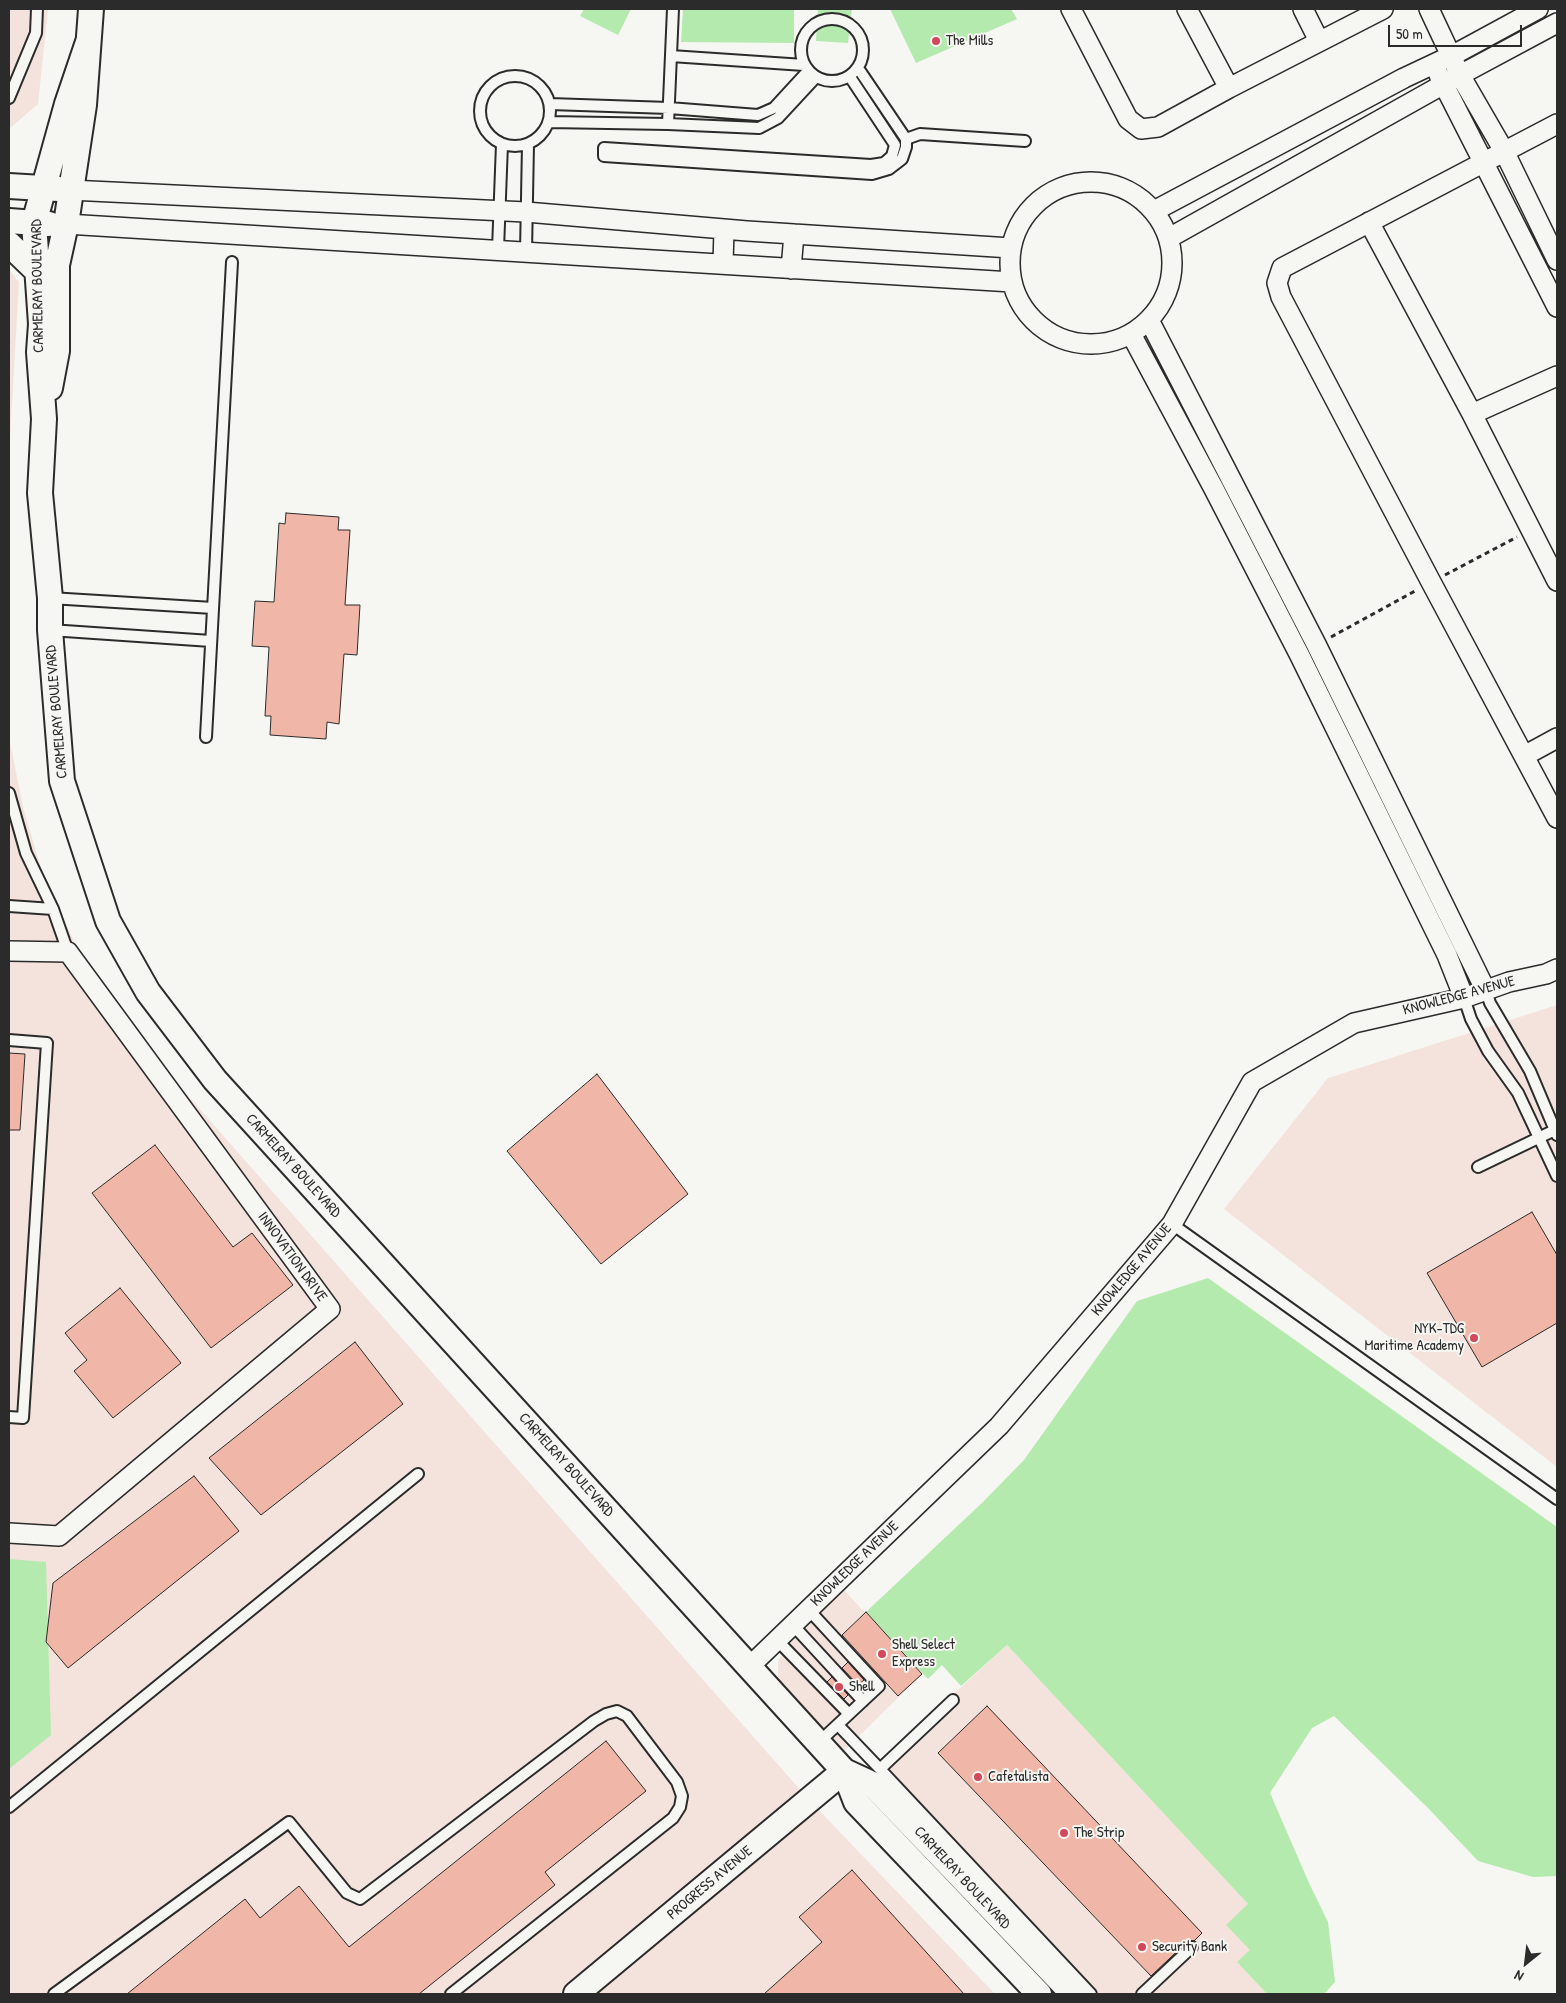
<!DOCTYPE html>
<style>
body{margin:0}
#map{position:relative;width:1566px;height:2003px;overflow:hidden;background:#f6f6f2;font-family:"Patrick Hand",sans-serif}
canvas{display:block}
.frame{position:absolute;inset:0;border:10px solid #2b2b2b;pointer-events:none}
.north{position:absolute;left:1501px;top:1938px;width:50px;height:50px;-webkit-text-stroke:4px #f6f6f2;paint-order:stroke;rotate:209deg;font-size:14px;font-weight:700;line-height:20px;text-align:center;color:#2b2b2b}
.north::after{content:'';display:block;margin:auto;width:18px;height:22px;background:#2b2b2b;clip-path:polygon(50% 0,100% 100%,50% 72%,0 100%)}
.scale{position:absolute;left:1388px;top:25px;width:134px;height:22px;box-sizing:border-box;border:2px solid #2b2b2b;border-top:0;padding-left:6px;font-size:15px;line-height:18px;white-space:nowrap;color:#2b2b2b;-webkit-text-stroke:4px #f6f6f2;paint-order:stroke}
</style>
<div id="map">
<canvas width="1566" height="2003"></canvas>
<div class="frame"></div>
<div class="north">N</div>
<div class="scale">50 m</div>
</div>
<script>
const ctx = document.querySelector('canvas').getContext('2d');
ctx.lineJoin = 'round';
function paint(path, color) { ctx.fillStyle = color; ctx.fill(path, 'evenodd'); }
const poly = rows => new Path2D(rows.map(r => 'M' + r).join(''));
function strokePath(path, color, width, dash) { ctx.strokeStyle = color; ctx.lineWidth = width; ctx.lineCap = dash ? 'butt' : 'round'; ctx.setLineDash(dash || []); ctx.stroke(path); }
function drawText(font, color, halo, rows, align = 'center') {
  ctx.font = font + ' "Patrick Hand",sans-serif'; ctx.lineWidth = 4; ctx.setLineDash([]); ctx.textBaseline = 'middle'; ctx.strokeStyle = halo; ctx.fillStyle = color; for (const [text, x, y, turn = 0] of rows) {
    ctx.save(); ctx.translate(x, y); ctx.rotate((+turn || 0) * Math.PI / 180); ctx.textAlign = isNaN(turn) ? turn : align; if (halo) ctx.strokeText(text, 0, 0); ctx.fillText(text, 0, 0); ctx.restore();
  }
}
paint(poly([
 [9,9,48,9,38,104,9,129],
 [9,269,19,282,9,458],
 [9,737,23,807,40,865,71,935,115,1013,810,1801,995,1994,9,1994],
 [1557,1005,1557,1467,1224,1209,1328,1078],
 [843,1589,922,1674,841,1754,778,1688,778,1662,785,1647],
 [1007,1645,1248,1904,1250,1951,1238,1963,1267,1994,1223,1993,1096,1994,880,1762]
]), '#f4e3dc');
paint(poly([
 [584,9,631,9,618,35,580,16],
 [683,9,794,9,794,43,681,42],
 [818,9,852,9,848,43,816,41],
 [890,9,1011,9,1017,19,916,63],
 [1208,1278,1557,1527,1557,1876,1533,1877,1478,1861,1429,1809,1334,1716,1312,1728,1270,1793,1309,1883,1328,1922,1335,1982,1324,1994,1267,1994,1237,1962,1250,1950,1226,1925,1248,1904,1007,1645,961,1686,942,1665,928,1679,866,1612,983,1502,1024,1460,1137,1301],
 [9,1559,46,1562,51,1735,9,1769]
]), '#b4eaad');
const building = poly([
 [286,513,339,517,338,530,350,530,345,605,360,605,357,655,344,654,339,724,327,722,326,739,270,735,271,716,265,716,269,647,252,646,255,601,274,602,279,523,285,524,286,513],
 [9,1053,25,1054,20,1130,9,1130,9,1053],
 [597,1074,688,1194,601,1264,507,1151,597,1074],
 [155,1145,233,1247,252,1233,293,1285,211,1348,92,1193,155,1145],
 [1532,1212,1557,1255,1557,1323,1482,1367,1427,1273,1532,1212],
 [120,1288,181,1363,113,1418,74,1371,87,1360,65,1333,120,1288],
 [355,1342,403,1404,261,1515,209,1458,355,1342],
 [194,1476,239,1531,68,1668,46,1642,53,1583,194,1476],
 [866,1612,922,1674,898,1696,842,1635,866,1612],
 [848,1662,864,1680,858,1685,842,1668,848,1662],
 [832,1677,848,1695,844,1699,827,1682,832,1677],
 [987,1706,1202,1933,1194,1941,1187,1942,1151,1976,938,1753,987,1706],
 [606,1741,646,1791,545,1872,555,1885,419,1994,127,1994,245,1899,260,1918,299,1886,349,1947,606,1741],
 [852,1870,964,1994,764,1994,822,1942,799,1917,852,1870]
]);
paint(building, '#f0b7a8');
strokePath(building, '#2b2b2b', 1);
const service = poly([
 '801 50a31 31 0 1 1 62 0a31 31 0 1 1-62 0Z',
 [671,56,804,65],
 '480 111a35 35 0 1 1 70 0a35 35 0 1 1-70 0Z',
 [850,77,895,145,892,156,884,163,871,165,604,148,604,156,872,174,889,169,902,159,906,147,906,139,858,68],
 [9,98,36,33,37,9],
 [550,104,669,108,758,115,774,108,808,71],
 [549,122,668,124,759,128,778,118,816,77],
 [668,124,673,9],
 [906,139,920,134,1025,141],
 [498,249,502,144],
 [526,252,528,144],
 [50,598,213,608],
 [50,630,211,641],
 [206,737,232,262],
 [9,793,26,853,53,909,68,952],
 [9,906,53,909],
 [1486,991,1490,1003,1530,1071,1557,1135],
 [1464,998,1471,1019,1488,1051,1518,1093,1557,1176],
 [9,1040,47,1043,23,1418,9,1417],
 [1478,1167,1557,1129],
 [1172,1224,1557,1499],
 [808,1609,879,1686,818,1743],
 [792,1624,863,1701],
 [777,1640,849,1714],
 [953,1700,880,1769,1091,1994],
 [838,1725,880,1769],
 [9,1807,418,1474],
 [54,1994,289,1822,347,1893,360,1899,594,1721,606,1714,617,1711,627,1716,677,1782,682,1796,680,1807,673,1818,451,1994],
 [1142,1994,1192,1947]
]);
const minor = poly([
 [1071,9,1128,119,1141,129,1158,127,1229,88,1383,9],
 [1187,9,1229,88],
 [1303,9,1319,41],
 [1429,9,1460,75,1504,151,1557,260],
 [1439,75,1557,307],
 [1557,124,1282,268,1277,283,1281,297,1431,582,1557,818],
 '1010 263a81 81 0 1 1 162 0a81 81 0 1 1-162 0Z',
 [70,190,526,212,747,231,1011,248],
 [1154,211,1404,78,1457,53,1538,9],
 [1369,222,1472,414,1557,581],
 [66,224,1012,282],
 [1169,238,1460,75,1557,23],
 [723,264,724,229],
 [791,269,794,234],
 [1149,320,1316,644,1486,991],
 [1131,334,1214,489,1299,654,1447,955,1464,998],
 [1472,414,1557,376],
 [1524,756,1557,738],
 [9,951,68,952,330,1309,59,1536,9,1533],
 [749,1667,999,1426,1172,1224,1252,1082,1354,1023,1464,998,1509,982,1546,974,1557,969]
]);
const tertiary = poly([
 [88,42,67,104,34,223,41,324,39,352,44,419,40,493,50,598,50,630,62,781,108,921,148,992,215,1080,844,1771,872,1784,1073,1994],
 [9,186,59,189],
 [9,221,49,224],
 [9,244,37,271],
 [50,388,57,351,57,265,66,224,84,105,91,9],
 [844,1771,856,1802,1039,1994],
 [576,1994,844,1771]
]);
strokePath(service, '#2b2b2b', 14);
strokePath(minor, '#2b2b2b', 22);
strokePath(tertiary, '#2b2b2b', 28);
strokePath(poly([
 [1445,575,1517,537],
 [1331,637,1415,591]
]), '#2b2b2b', 3, [5, 4]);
strokePath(service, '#f6f6f2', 10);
strokePath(minor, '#f6f6f2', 19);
strokePath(tertiary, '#f6f6f2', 24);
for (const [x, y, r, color] of [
 [936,41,5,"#d1495b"],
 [1474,1338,5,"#d1495b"],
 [882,1654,5,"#d1495b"],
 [839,1687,5,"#d1495b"],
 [978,1777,5,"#d1495b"],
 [1064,1833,5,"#d1495b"],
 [1142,1947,5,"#d1495b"]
]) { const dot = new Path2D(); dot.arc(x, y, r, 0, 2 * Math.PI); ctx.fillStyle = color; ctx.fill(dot); strokePath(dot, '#f6f6f2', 2); }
drawText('15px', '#2b2b2b', '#f6f6f2', [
 ["The Mills",946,41],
 ["NYK-TDG",1464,1329,"right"],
 ["Maritime Academy",1464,1346,"right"],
 ["Shell Select",892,1645],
 ["Express",892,1662],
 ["Shell",849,1687],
 ["Cafetalista",988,1777],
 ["The Strip",1074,1833],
 ["Security Bank",1152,1947]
], 'left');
drawText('15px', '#2b2b2b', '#f6f6f2', [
 ["CARMELRAY BOULEVARD",38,286,-91],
 ["CARMELRAY BOULEVARD",57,712,-95],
 ["KNOWLEDGE AVENUE",1459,996,-15],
 ["CARMELRAY BOULEVARD",293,1166,48],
 ["INNOVATION DRIVE",292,1257,54],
 ["KNOWLEDGE AVENUE",1132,1270,-50],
 ["CARMELRAY BOULEVARD",566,1465,48],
 ["KNOWLEDGE AVENUE",855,1564,-44],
 ["CARMELRAY BOULEVARD",962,1878,47],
 ["PROGRESS AVENUE",710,1883,-40]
]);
</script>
